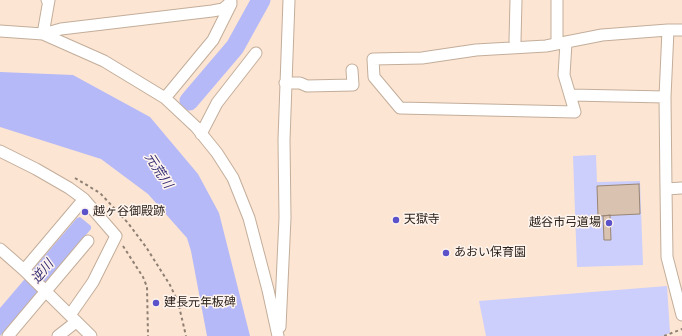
<!DOCTYPE html>
<meta charset="utf-8">
<style>
body{margin:0}
canvas{display:block;background:#fce5d2}
</style>
<canvas width="682" height="336"></canvas>
<script>
const ctx = document.querySelector('canvas').getContext('2d');
ctx.lineJoin = 'round';
function paint(path, color) {
  ctx.fillStyle = color;
  ctx.fill(path, 'evenodd');
}
function poly(rows) {
  const path = new Path2D();
  for (const r of rows) {
    path.moveTo(r[0], r[1]);
    for (let i = 2; i < r.length; i += 2) path.lineTo(r[i], r[i + 1]);
  }
  return path;
}
function trace(path, color, width, dash) {
  ctx.strokeStyle = color;
  ctx.lineWidth = width;
  ctx.lineCap = dash ? 'butt' : 'round';
  ctx.setLineDash(dash || []);
  ctx.stroke(path);
}
function drawText(font, color, halo, rows, align = 'center') {
  ctx.font = font + ' Signika,"Noto Sans JP",sans-serif';
  ctx.lineWidth = 3;
  ctx.setLineDash([]);
  ctx.textBaseline = 'middle';
  ctx.strokeStyle = halo;
  ctx.fillStyle = color;
  for (const [text, x, y, turn = 0] of rows) {
    ctx.save();
    ctx.translate(x, y);
    ctx.rotate((+turn || 0) * Math.PI / 180);
    ctx.textAlign = isNaN(turn) ? turn : align;
    if (halo) ctx.strokeText(text, 0, 0);
    ctx.fillText(text, 0, 0);
    ctx.restore();
  }
}
paint(poly([
 [596,155,597,182,640,181,643,265,577,267,573,156],
 [667,286,670,333,662,336,486,336,479,301]
]), '#cccffc');
paint(poly([
 [0,72,73,75,150,117,198,174,219,213,250,336,207,336,191,251,187,238,148,194,101,159,0,127],
 [80,217,91,226,91,229,0,336,0,308,77,218]
]), '#b5b9f8');
trace(poly([
 [189,101,235,47,261,0]
]), '#b5b9f8', 19);
const building = poly([
 [639,184,640,214,598,216,597,186,639,184],
 [610,215,611,240,604,240,603,216,610,215]
]);
paint(building, '#d9c3b0');
trace(building, '#998573', 1);
const minor = poly([
 [557,0,557,39],
 [0,31,43,34,104,61,165,98,196,127,217,153,233,178,249,218,268,290,278,336],
 [43,34,61,29,212,11,223,9,231,2],
 [43,34,49,0,47,0],
 [515,41,516,0],
 [566,43,564,75,575,112,400,108,374,77,373,59,422,58,476,50,546,46,602,35,668,30],
 [285,83,300,83,307,86,353,85,352,70],
 [571,95,665,97],
 [165,98,213,40,231,4],
 [201,134,217,103,256,53],
 [0,151,36,169,69,188,84,199,116,236,93,282,70,315],
 [682,188,666,189,667,257,682,315],
 [666,189,665,97,668,30,682,30],
 [0,249,24,270,91,336],
 [24,270,84,199],
 [280,327,285,218,284,140,289,0],
 [8,336,88,241],
 [58,336,76,322]
]);
trace(minor, '#c3ae9b', 13);
trace(poly([
 [75,178,100,193,128,223,146,247,170,285,178,302,186,336],
 [123,246,143,277,147,287,148,336],
 [664,336,682,329]
]), '#8f8073', 2, [3, 3]);
trace(minor, '#fff', 11);
for (const [x, y, r, color] of [
 [85,212,4,"#5b52ca"],
 [396,220,4,"#5b52ca"],
 [609,223,4,"#5b52ca"],
 [446,253,4,"#5b52ca"],
 [156,303,4,"#5b52ca"]
]) {
  const dot = new Path2D();
  dot.arc(x, y, r, 0, 2 * Math.PI);
  ctx.fillStyle = color;
  ctx.fill(dot);
  trace(dot, '#fff5ee', 1.5);
}
drawText('12px', '#2b221b', '#fff5ee', [
 ["越ヶ谷御殿跡",93,212],
 ["天獄寺",404,220],
 ["越谷市弓道場",601,223,"right"],
 ["あおい保育園",454,253],
 ["建長元年板碑",164,303]
], 'left');
drawText('italic 13px', '#312b73', '#fff5ee', [
 ["元荒川",158,171,57],
 ["逆川",43,272,-50]
]);
</script>
